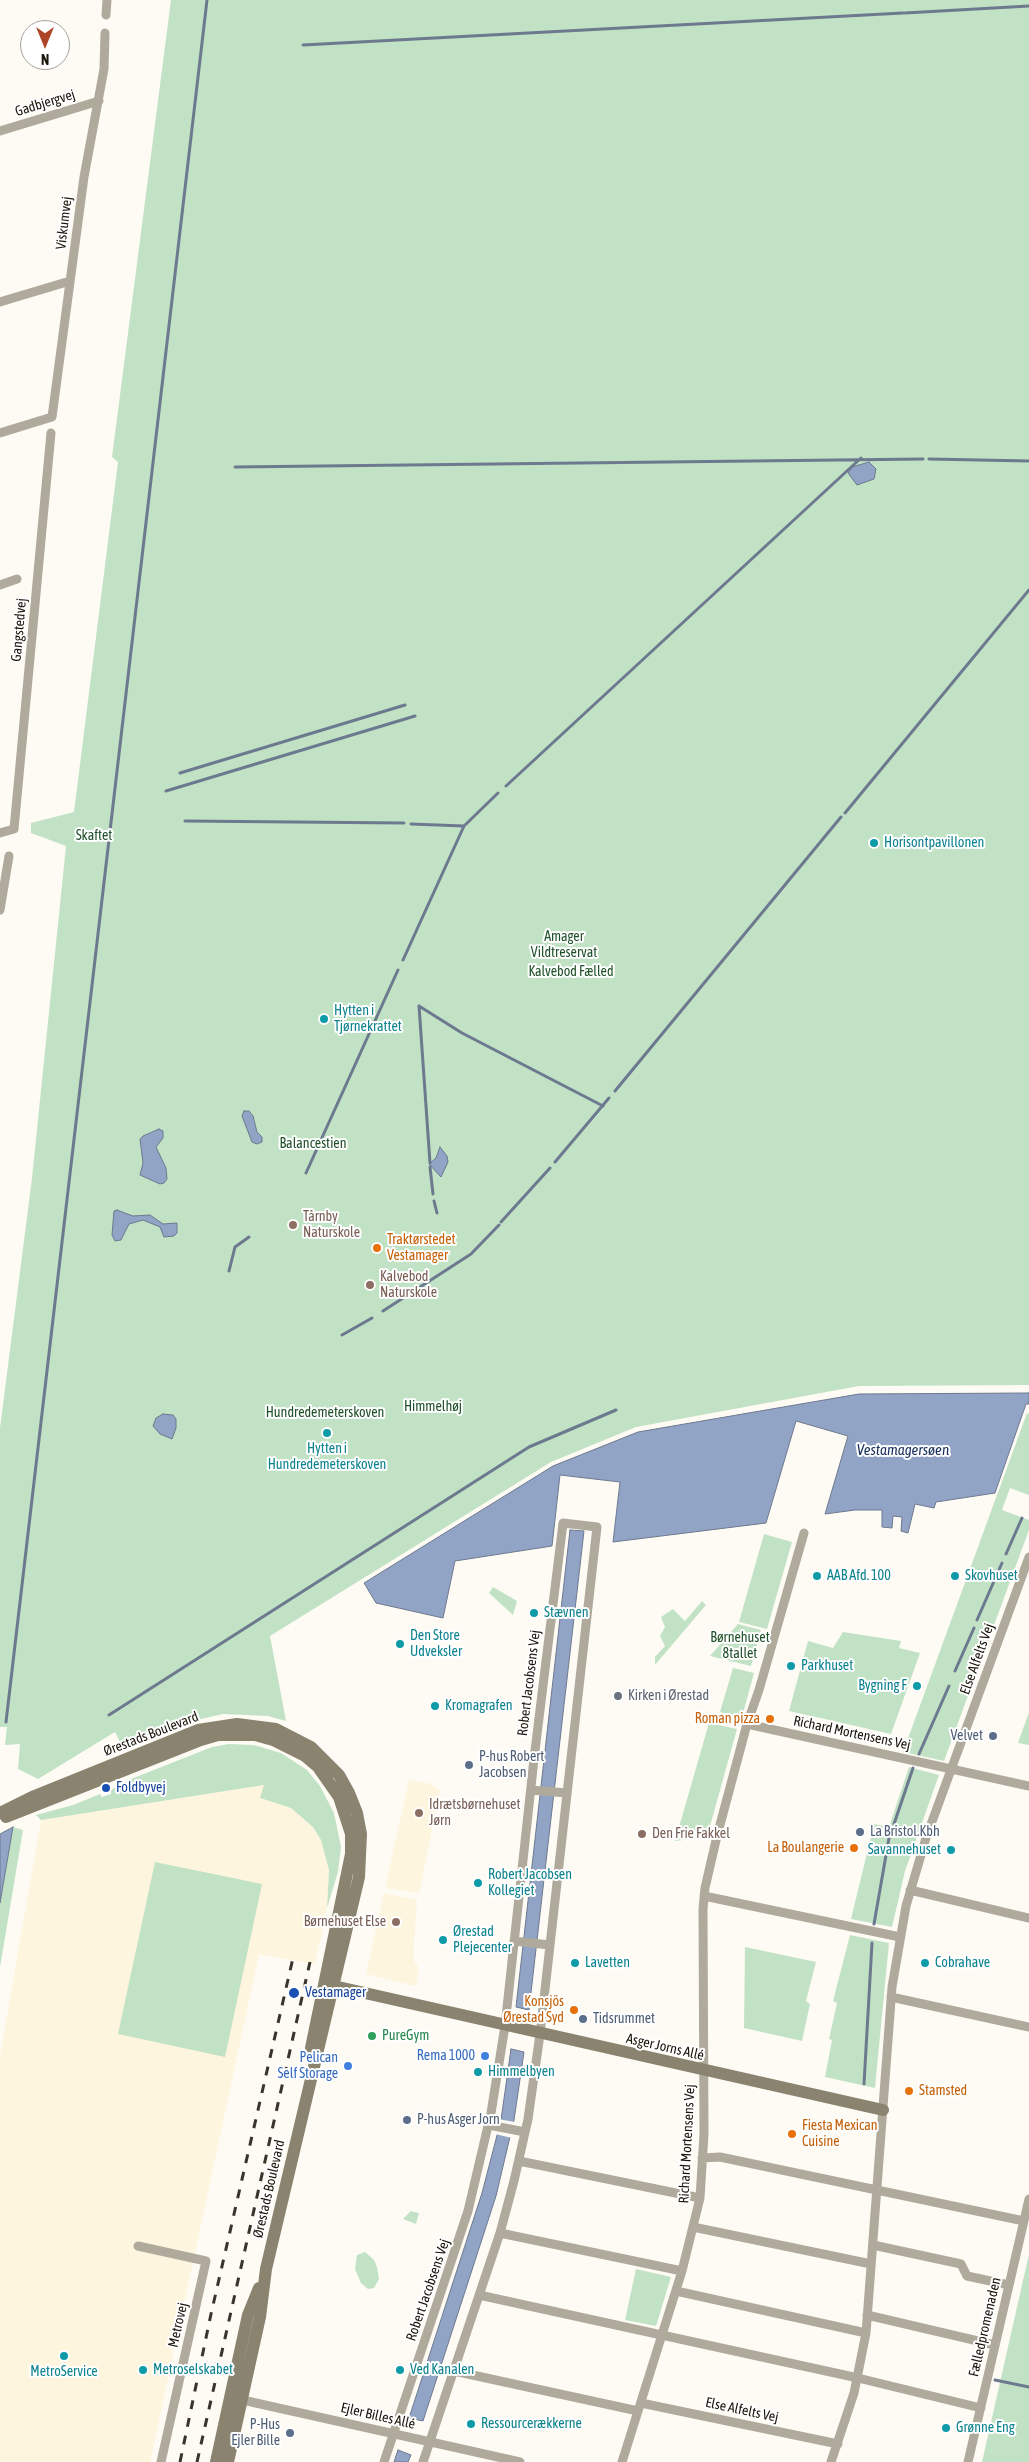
<!DOCTYPE html>
<meta charset="utf-8">
<style>
body{margin:0}
#map{position:relative;width:1029px;height:2462px;overflow:hidden;background:#fefbf5;font-family:"Asap Condensed",sans-serif}
canvas{display:block}
.north{position:absolute;left:20px;top:20px;width:50px;height:50px;box-sizing:border-box;background:#fff;border:1px solid #a3a29d;border-radius:50%;rotate:180deg;font-size:14px;font-weight:700;line-height:20px;text-align:center;color:#1a160b}
.north::after{content:'';display:block;margin:auto;width:18px;height:22px;background:#ad4426;clip-path:polygon(50% 0,100% 100%,50% 72%,0 100%)}
</style>
<div id="map">
<canvas width="1029" height="2462"></canvas>
<div class="north">N</div>
</div>
<script>
const ctx = document.querySelector('canvas').getContext('2d');
ctx.lineJoin = 'round';
function paint(path, color) {
  ctx.fillStyle = color;
  ctx.fill(path, 'evenodd');
}
function poly(rows) {
  const path = new Path2D();
  for (const r of rows) {
    path.moveTo(r[0], r[1]);
    for (let i = 2; i < r.length; i += 2) path.lineTo(r[i], r[i + 1]);
  }
  return path;
}
function trace(path, color, width, dash) {
  ctx.strokeStyle = color;
  ctx.lineWidth = width;
  ctx.lineCap = dash ? 'butt' : 'round';
  ctx.setLineDash(dash || []);
  ctx.stroke(path);
}
function drawText(font, color, halo, rows, align = 'center') {
  ctx.font = font + ' "Asap Condensed",sans-serif';
  ctx.lineWidth = 4;
  ctx.setLineDash([]);
  ctx.textBaseline = 'middle';
  ctx.strokeStyle = halo;
  ctx.fillStyle = color;
  for (const [text, x, y, turn = 0] of rows) {
    ctx.save();
    ctx.translate(x, y);
    ctx.rotate((+turn || 0) * Math.PI / 180);
    ctx.textAlign = isNaN(turn) ? turn : align;
    if (halo) ctx.strokeText(text, 0, 0);
    ctx.fillText(text, 0, 0);
    ctx.restore();
  }
}
paint(poly([
 [409,1780,431,1784,440,1790,419,1893,385,1888],
 [265,1785,260,1798,291,1808,313,1827,321,1840,329,1870,327,1908,315,1964,259,1954,150,2462,0,2462,0,2056,41,1820],
 [384,1893,417,1900,414,1945,414,1961,419,1969,416,1986,366,1974]
]), '#fdf5dd');
paint(poly([
 [171,0,1029,0,1029,1385,859,1386,636,1427,551,1462,270,1636,286,1721,268,1716,223,1714,201,1719,124,1750,115,1732,38,1779,18,1769,20,1744,5,1745,7,1727,0,1727,0,1428,32,1178,66,846,31,833,31,823,74,812,118,462,112,457],
 [1027,1413,1029,1414,1029,1495,1010,1488,1002,1510,1029,1520,1029,1530,944,1761,903,1752],
 [764,1534,792,1542,767,1629,739,1622],
 [493,1587,517,1601,513,1615,489,1593],
 [702,1601,706,1605,655,1665,655,1657,665,1646,660,1636,665,1627,661,1617,673,1609,685,1621],
 [738,1624,761,1630,751,1666,710,1656],
 [843,1632,901,1641,899,1648,920,1653,891,1734,789,1711,808,1641,833,1648],
 [733,1668,754,1673,742,1717,720,1712],
 [1029,1712,1029,1745,1018,1743],
 [709,1723,737,1729,707,1837,675,1841],
 [229,1744,254,1745,281,1753,307,1770,320,1786,334,1813,341,1847,338,1872,327,1908,329,1870,321,1840,313,1827,291,1808,260,1798,264,1785,41,1820,36,1815,73,1805,100,1794,102,1797,111,1794,111,1790,131,1779,212,1747],
 [909,1767,939,1775,905,1871,892,1927,851,1919,874,1824,889,1827],
 [13,1827,23,1830,0,1967,0,1903],
 [155,1862,262,1884,225,2057,118,2034],
 [850,1935,889,1943,875,2088,825,2077,832,2040,829,2039,837,2003,833,2001],
 [745,1947,816,1962,806,2001,810,2004,802,2041,744,2028],
 [411,2211,419,2213,416,2224,403,2219],
 [365,2252,374,2260,377,2267,379,2279,374,2288,368,2289,361,2283,355,2269,357,2255],
 [1029,2254,1029,2462,982,2462],
 [636,2269,671,2277,656,2326,625,2320]
]), '#c2e2c5');
const water = poly([
 [869,462,876,469,874,479,857,485,848,473,852,467,869,462],
 [244,1111,249,1111,253,1116,257,1132,262,1137,262,1142,257,1144,252,1142,242,1116,244,1111],
 [159,1129,163,1131,163,1138,156,1147,166,1168,167,1179,164,1183,160,1184,140,1175,143,1163,140,1139,143,1136,159,1129],
 [440,1147,447,1156,448,1162,441,1177,429,1164,436,1158,440,1147],
 [117,1210,133,1216,150,1215,163,1224,177,1223,177,1233,174,1236,164,1237,160,1227,143,1220,129,1224,121,1240,115,1241,112,1235,114,1211,117,1210],
 [1029,1393,1029,1404,1026,1404,995,1493,936,1502,934,1508,915,1504,908,1533,901,1531,902,1517,893,1516,892,1528,882,1527,882,1510,855,1510,825,1514,848,1436,796,1421,766,1523,613,1542,620,1482,560,1475,552,1546,455,1561,443,1618,376,1603,364,1583,553,1466,638,1432,859,1394,1029,1393],
 [163,1414,173,1415,176,1419,176,1428,172,1439,160,1434,153,1426,156,1418,163,1414],
 [570,1530,584,1531,529,2010,516,2007,570,1530],
 [13,1827,0,1903,0,1834,13,1827],
 [511,2049,524,2052,514,2120,496,2196,423,2421,409,2418,482,2193,501,2120,511,2049],
 [398,2450,411,2455,408,2462,394,2462,398,2450]
]);
paint(water, '#91a4c6');
trace(water, '#6d798e', 1);
paint(poly([
 [498,2119,515,2122,512,2138,495,2134]
]), '#fefbf5');
trace(poly([
 [905,13,1029,6],
 [303,45,903,13],
 [929,459,1029,461],
 [235,467,923,459],
 [180,773,405,705],
 [506,786,861,458],
 [166,791,415,716],
 [845,813,1029,590],
 [185,821,404,823],
 [411,824,464,826],
 [403,960,464,826,498,793],
 [419,1006,462,1033,603,1106],
 [419,1006,430,1163],
 [615,1091,841,817],
 [555,1162,609,1098],
 [430,1167,433,1194],
 [306,1173,398,970],
 [434,1201,437,1213],
 [501,1222,550,1168],
 [229,1271,235,1247,249,1237],
 [383,1311,471,1254,499,1225],
 [342,1335,372,1318],
 [1006,1554,1022,1518],
 [977,1620,1002,1563],
 [955,1671,974,1628],
 [109,1715,529,1447,616,1410],
 [6,1722,207,0],
 [919,1754,949,1686],
 [894,1824,913,1768],
 [874,1924,889,1838],
 [864,2084,872,1943],
 [995,2380,1029,2387]
]), '#6d798e', 3);
trace(poly([
 [106,15,107,0],
 [0,131,99,101],
 [0,302,70,281],
 [0,433,52,417,84,177,104,69,105,33],
 [0,585,17,579],
 [0,833,14,829,51,433],
 [0,910,9,856],
 [747,1724,1029,1786],
 [531,1790,567,1793],
 [910,1890,1029,1918],
 [704,1896,900,1937],
 [514,1941,550,1945],
 [891,1997,1029,2027],
 [489,2125,525,2132],
 [702,2158,720,2157,1024,2221],
 [519,2161,700,2198],
 [693,2227,871,2264],
 [500,2233,682,2271],
 [873,2245,961,2264,967,2276,1009,2285],
 [138,2246,206,2261,161,2462],
 [676,2291,866,2333],
 [479,2295,858,2378,981,2408],
 [867,2315,995,2345],
 [454,2371,638,2411],
 [238,2399,520,2462],
 [641,2403,838,2444],
 [384,2462,468,2211,491,2113,505,2026,534,1759,563,1523,597,1527,540,2034,528,2119,514,2181,500,2233,423,2462],
 [622,2462,682,2271,700,2198,704,2134,703,1909,705,1888,717,1836,747,1724,759,1690,804,1533],
 [831,2462,854,2393,866,2333,892,1987,906,1906,926,1838,1029,1557],
 [968,2462,1029,2199]
]), '#afaa9c', 9);
trace(poly([
 [0,1813,32,1797,198,1730,237,1724,276,1729,311,1747,339,1775,349,1793,357,1813,361,1834,359,1877,266,2269,260,2317,228,2462],
 [6,1817,201,1740,218,1735,255,1735,273,1740,305,1756,318,1767,339,1797,351,1834,351,1854,311,2048],
 [325,1984,883,2110],
 [216,2462,248,2315,259,2288]
]), '#8a836f', 12);
trace(poly([
 [180,2462,211,2314,293,1958],
 [197,2462,310,1962]
]), '#39352b', 3, [9, 9]);
for (const [x, y, r, color] of [
 [874,843,5,"#0f9aa8"],
 [324,1019,5,"#0f9aa8"],
 [293,1225,5,"#8d6e63"],
 [377,1248,5,"#e8710a"],
 [370,1285,5,"#8d6e63"],
 [327,1433,5,"#0f9aa8"],
 [817,1576,5,"#0f9aa8"],
 [955,1576,5,"#0f9aa8"],
 [534,1613,5,"#0f9aa8"],
 [400,1644,5,"#0f9aa8"],
 [791,1666,5,"#0f9aa8"],
 [917,1686,5,"#0f9aa8"],
 [618,1696,5,"#6b7280"],
 [435,1706,5,"#0f9aa8"],
 [770,1719,5,"#e8710a"],
 [993,1736,5,"#5c6f8a"],
 [469,1765,5,"#5c6f8a"],
 [106,1788,5,"#1a4fb4"],
 [419,1813,5,"#8d6e63"],
 [860,1832,5,"#5c6f8a"],
 [642,1834,5,"#8d6e63"],
 [854,1848,5,"#e8710a"],
 [951,1850,5,"#0f9aa8"],
 [478,1883,5,"#0f9aa8"],
 [396,1922,5,"#8d6e63"],
 [443,1940,5,"#0f9aa8"],
 [575,1963,5,"#0f9aa8"],
 [925,1963,5,"#0f9aa8"],
 [294,1993,6,"#1a4fb4"],
 [574,2010,5,"#e8710a"],
 [583,2019,5,"#5c6f8a"],
 [372,2036,5,"#2e9e5b"],
 [485,2056,5,"#3f7fe0"],
 [348,2066,5,"#3f7fe0"],
 [478,2072,5,"#0f9aa8"],
 [909,2091,5,"#e8710a"],
 [407,2120,5,"#5c6f8a"],
 [792,2134,5,"#e8710a"],
 [64,2356,5,"#0f9aa8"],
 [143,2370,5,"#0f9aa8"],
 [400,2370,5,"#0f9aa8"],
 [471,2424,5,"#0f9aa8"],
 [946,2428,5,"#0f9aa8"],
 [290,2433,5,"#5c6f8a"]
]) {
  const dot = new Path2D();
  dot.arc(x, y, r, 0, 2 * Math.PI);
  ctx.fillStyle = color;
  ctx.fill(dot);
  trace(dot, '#fff', 2);
}
drawText('14px', '#1a160b', '#fff', [
 ["Gadbjergvej",45,103,-17],
 ["Viskumvej",64,223,-83],
 ["Gangstedvej",19,630,-85],
 ["Else Alfelts Vej",977,1659,-70],
 ["Robert Jacobsens Vej",529,1683,-83],
 ["Richard Mortensens Vej",852,1733,12],
 ["Ørestads Boulevard",151,1734,-21],
 ["Asger Jorns Allé",665,2047,13],
 ["Richard Mortensens Vej",687,2144,-87],
 ["Ørestads Boulevard",269,2189,-77],
 ["Robert Jacobsens Vej",428,2290,-71],
 ["Metrovej",178,2325,-77],
 ["Fælledpromenaden",985,2327,-77],
 ["Else Alfelts Vej",742,2410,12],
 ["Ejler Billes Allé",378,2416,13]
]);
drawText('14px', '#21512a', '#fff', [
 ["Skaftet",94,836],
 ["Amager",564,937],
 ["Vildtreservat",564,953],
 ["Kalvebod Fælled",571,972],
 ["Balancestien",313,1144],
 ["Himmelhøj",433,1407],
 ["Hundredemeterskoven",325,1413],
 ["Børnehuset",740,1638],
 ["8tallet",740,1654]
]);
drawText('14px', '#0d838f', '#fff', [
 ["Horisontpavillonen",884,843],
 ["Hytten i",334,1011],
 ["Tjørnekrattet",334,1027],
 ["Hytten i",327,1449,"center"],
 ["Hundredemeterskoven",327,1465,"center"],
 ["AAB Afd. 100",827,1576],
 ["Skovhuset",965,1576],
 ["Stævnen",544,1613],
 ["Den Store",410,1636],
 ["Udveksler",410,1652],
 ["Parkhuset",801,1666],
 ["Bygning F",907,1686,"right"],
 ["Kromagrafen",445,1706],
 ["Savannehuset",941,1850,"right"],
 ["Robert Jacobsen",488,1875],
 ["Kollegiet",488,1891],
 ["Ørestad",453,1932],
 ["Plejecenter",453,1948],
 ["Lavetten",585,1963],
 ["Cobrahave",935,1963],
 ["Himmelbyen",488,2072],
 ["Metroselskabet",153,2370],
 ["Ved Kanalen",410,2370],
 ["MetroService",64,2372,"center"],
 ["Ressourcerækkerne",481,2424],
 ["Grønne Eng",956,2428]
], 'left');
drawText('14px', '#785e54', '#fff', [
 ["Tårnby",303,1217],
 ["Naturskole",303,1233],
 ["Kalvebod",380,1277],
 ["Naturskole",380,1293],
 ["Idrætsbørnehuset",429,1805],
 ["Jørn",429,1821],
 ["Den Frie Fakkel",652,1834],
 ["Børnehuset Else",386,1922,"right"]
], 'left');
drawText('14px', '#c56008', '#fff', [
 ["Traktørstedet",387,1240],
 ["Vestamager",387,1256],
 ["Roman pizza",760,1719,"right"],
 ["La Boulangerie",844,1848,"right"],
 ["Konsjös",564,2002,"right"],
 ["Ørestad Syd",564,2018,"right"],
 ["Stamsted",919,2091],
 ["Fiesta Mexican",802,2126],
 ["Cuisine",802,2142]
], 'left');
drawText('14px', '#5b616d', '#fff', [
 ["Kirken i Ørestad",628,1696]
], 'left');
drawText('14px', '#4e5e75', '#fff', [
 ["Velvet",983,1736,"right"],
 ["P-hus Robert",479,1757],
 ["Jacobsen",479,1773],
 ["La Bristol.Kbh",870,1832],
 ["Tidsrummet",593,2019],
 ["P-hus Asger Jorn",417,2120],
 ["P-Hus",280,2425,"right"],
 ["Ejler Bille",280,2441,"right"]
], 'left');
drawText('14px', '#164399', '#fff', [
 ["Foldbyvej",116,1788],
 ["Vestamager",305,1993]
], 'left');
drawText('14px', '#27864d', '#fff', [
 ["PureGym",382,2036]
], 'left');
drawText('14px', '#366cbe', '#fff', [
 ["Rema 1000",475,2056],
 ["Pelican",338,2058],
 ["Self Storage",338,2074]
], 'right');
drawText('italic 15px', '#172f5b', '#fff', [
 ["Vestamagersøen",903,1450]
]);
</script>
